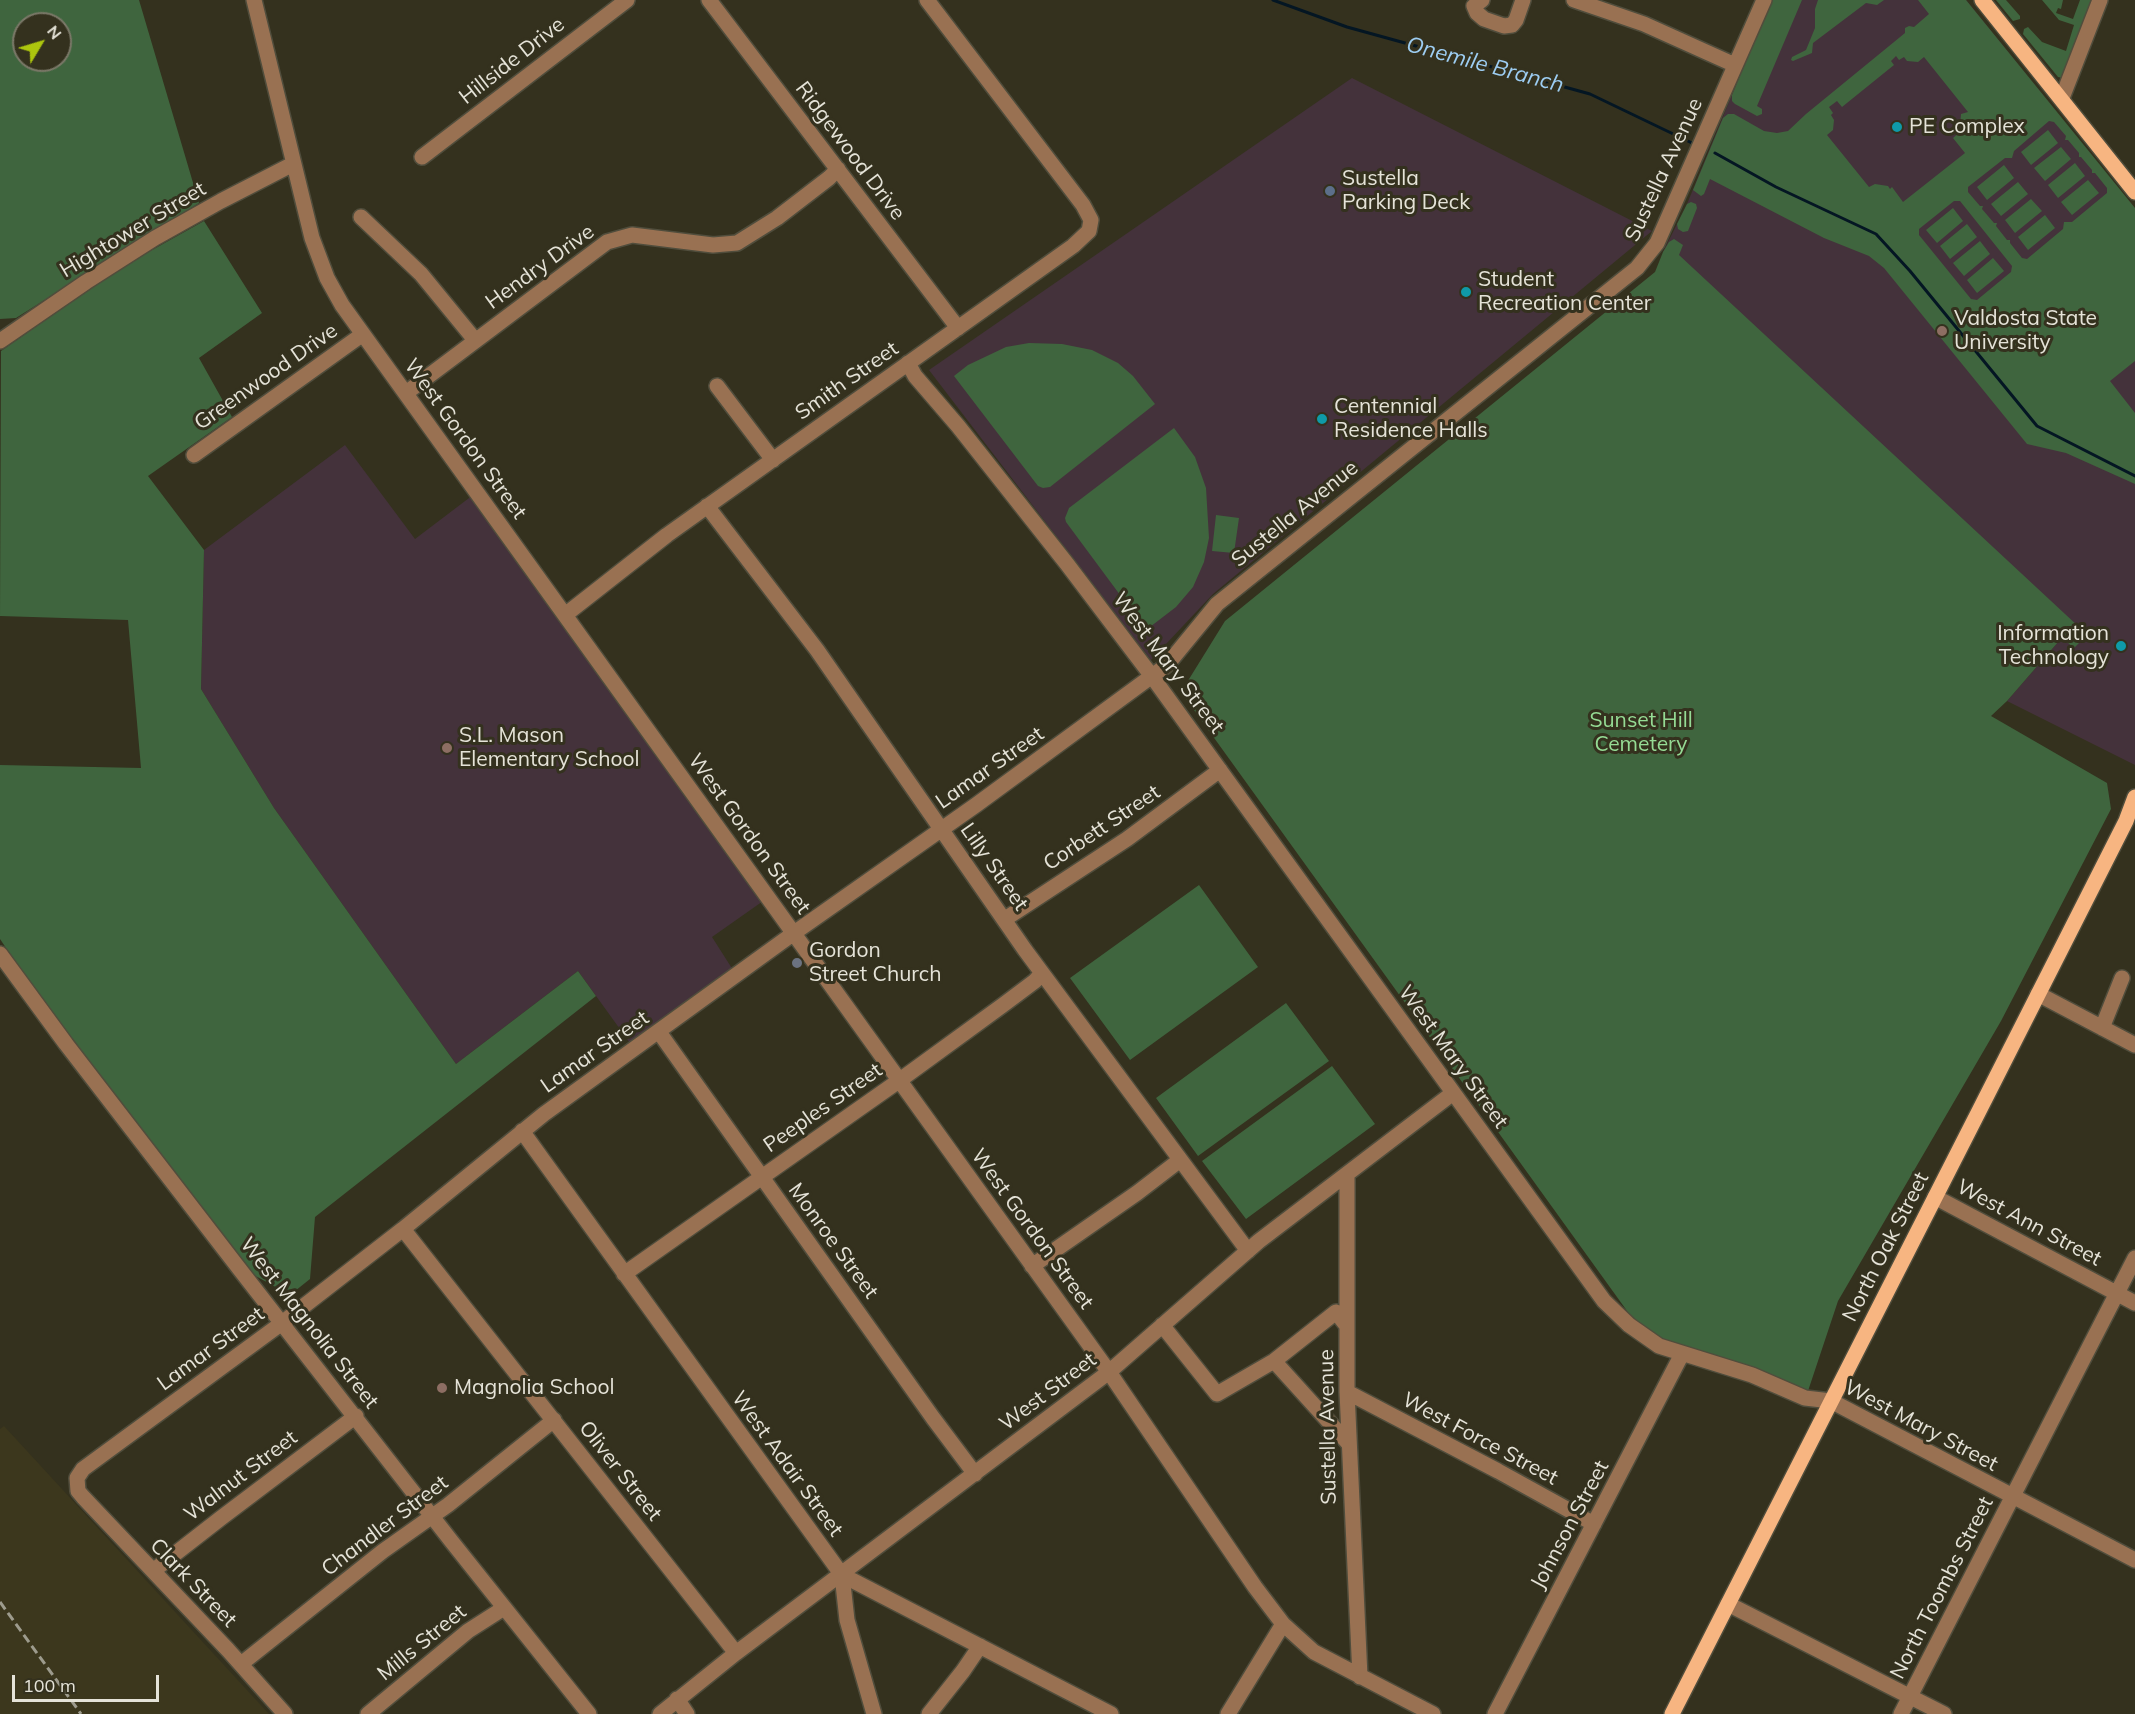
<!DOCTYPE html>
<style>
body{margin:0}
#map{position:relative;width:2135px;height:1714px;overflow:hidden;background:#34311e;font-family:Mulish,sans-serif}
canvas{display:block}
.north{position:absolute;left:12px;top:12px;width:60px;height:60px;box-sizing:border-box;background:#34311e;border:2px solid #7b7868;border-radius:50%;rotate:52deg;font-size:16px;font-weight:700;line-height:24px;text-align:center;color:#e5e3d8}
.north::after{content:'';display:block;margin:auto;width:21px;height:27px;background:#adc60e;clip-path:polygon(50% 0,100% 100%,50% 72%,0 100%)}
.scale{position:absolute;left:12px;top:1675px;width:147px;height:27px;box-sizing:border-box;border:3px solid #e5e3d8;border-top:0;padding-left:8px;font-size:18px;line-height:21px;white-space:nowrap;color:#e5e3d8;-webkit-text-stroke:4px #34311e;paint-order:stroke}
</style>
<div id="map">
<canvas width="2135" height="1714"></canvas>
<div class="north">N</div>
<div class="scale">100 m</div>
</div>
<script>
const ctx = document.querySelector('canvas').getContext('2d');
ctx.lineJoin = 'round';
function paint(path, color) {
  ctx.fillStyle = color;
  ctx.fill(path, 'evenodd');
}
function poly(rows) {
  const path = new Path2D();
  for (const r of rows) {
    path.moveTo(r[0], r[1]);
    for (let i = 2; i < r.length; i += 2) path.lineTo(r[i], r[i + 1]);
  }
  return path;
}
function trace(path, color, width, dash) {
  ctx.strokeStyle = color;
  ctx.lineWidth = width;
  ctx.lineCap = dash ? 'butt' : 'round';
  ctx.setLineDash(dash || []);
  ctx.stroke(path);
}
function drawText(font, color, halo, rows, align = 'center') {
  ctx.font = font + ' Mulish,sans-serif';
  ctx.lineWidth = 6;
  ctx.setLineDash([]);
  ctx.textBaseline = 'middle';
  ctx.strokeStyle = halo;
  ctx.fillStyle = color;
  for (const [text, x, y, turn = 0] of rows) {
    ctx.save();
    ctx.translate(x, y);
    ctx.rotate((+turn || 0) * Math.PI / 180);
    ctx.textAlign = isNaN(turn) ? turn : align;
    if (halo) ctx.strokeText(text, 0, 0);
    ctx.fillText(text, 0, 0);
    ctx.restore();
  }
}
paint(poly([
 [4,1426,269,1714,0,1714,0,1429]
]), '#3c371d');
paint(poly([
 [1771,0,1966,0,2135,209,2135,765,2007,701,2059,641,1663,252,1687,204],
 [1352,78,1652,231,1213,594,1151,660,929,370],
 [345,445,415,539,473,495,766,899,712,937,733,970,630,1043,578,971,456,1064,274,808,201,689,204,550]
]), '#44323b');
paint(poly([
 [0,0,139,0,199,203,16,318,0,319],
 [24,24,60,24,60,60,24,60],
 [1771,0,1802,0,1757,106,1762,109,1762,114,1757,116,1735,104,1732,101,1732,95],
 [1818,0,1884,0,1877,5,1866,3,1813,43,1812,53,1793,61,1791,60,1792,57,1806,50,1815,28,1815,9],
 [1918,0,1966,0,2135,208,2135,361,2110,381,2135,413,2135,484,2066,453,2027,444,1884,268,1869,256,1824,238,1710,179,1704,194,1701,196,1693,190,1723,118,1728,114,1734,114,1764,131,1777,133,1788,131,1806,114,1905,33,1905,28,1909,26,1914,27,1929,14],
 [1896,56,1899,60,1904,57,1907,61,1918,62,1924,57,1968,112,1961,114,1960,126,1963,129,1953,138,1965,153,1903,202,1892,187,1890,189,1888,186,1875,184,1869,187,1827,135,1833,130,1834,120,1831,115,1833,113,1829,107,1837,101,1842,107,1894,65,1891,61],
 [2049,121,2054,122,2066,136,2065,140,2068,140,2079,153,2079,157,2081,157,2092,170,2092,173,2095,173,2107,188,2107,193,2072,222,2064,222,2063,229,2027,259,2022,258,2010,243,2010,240,2007,240,1996,226,1997,223,1994,223,1982,209,1983,206,1980,206,1968,192,1968,187,2005,158,2012,158,2014,151],
 [1954,201,1960,201,2012,266,2011,272,1977,300,1971,299,1919,235,1919,229],
 [1996,0,2006,0,2020,16,2020,19,2013,21],
 [2042,0,2063,0,2061,9,2058,8,2056,13,2073,19,2080,0,2095,0,2063,78,2058,77,2023,34,2024,29,2028,27,2042,42,2066,51,2074,25,2059,20],
 [2048,130,2058,143,2031,165,2021,152],
 [2061,147,2071,159,2045,181,2034,168],
 [2075,163,2085,176,2058,198,2048,185],
 [2004,165,2014,178,1987,200,1977,187],
 [2088,180,2099,193,2072,215,2061,202],
 [2018,182,2028,194,2001,216,1991,204],
 [2031,199,2042,211,2015,233,2005,220],
 [1691,202,1696,204,1697,208,1688,231,1683,232,1678,229,1677,224,1687,204],
 [1953,208,1963,221,1937,243,1926,230],
 [2045,215,2055,228,2028,250,2018,237],
 [204,221,262,313,199,358,232,417,148,476,204,550,201,689,274,808,456,1064,578,971,596,996,315,1217,310,1279,290,1295,252,1274,47,1009,0,939,0,765,141,768,128,620,0,616,1,351,118,269],
 [1967,224,1977,237,1950,259,1940,246],
 [1674,239,1683,245,1679,255,2079,627,2080,635,2079,643,2074,648,2067,642,2059,641,2007,701,1991,716,2107,783,2111,809,2001,1021,1838,1301,1807,1394,1660,1341,1635,1322,1181,692,1225,621,1655,272,1663,252,1669,242],
 [1980,241,1990,254,1964,276,1953,263],
 [1993,258,2004,271,1977,293,1967,280],
 [1029,343,1062,344,1092,350,1118,363,1133,376,1155,404,1050,487,1043,488,1038,486,954,376,968,365,1006,347],
 [1174,428,1195,457,1206,488,1209,538,1204,562,1193,587,1176,607,1146,630,1066,522,1065,518,1069,508],
 [1216,515,1239,518,1234,553,1212,551],
 [1199,885,1258,967,1130,1060,1070,978],
 [1286,1003,1329,1061,1198,1156,1156,1098],
 [1332,1066,1375,1124,1246,1219,1202,1161]
]), '#3f653e');
trace(poly([
 [1273,0,1347,27,1590,94,1692,143],
 [1715,153,1776,187,1876,234,1910,271,2037,426,2135,476]
]), '#041623', 3);
const minor = poly([
 [254,0,312,238,327,278,342,305,1109,1372,1255,1587,1283,1624,1314,1652,1433,1714],
 [709,0,958,328],
 [1482,0,1474,6,1477,13,1484,19,1504,26,1512,25,1516,20,1523,0],
 [1574,0,1644,24,1735,65],
 [2062,98,2100,0],
 [422,157,627,0],
 [361,217,421,274,475,340],
 [0,341,86,282,155,238,221,201,293,164],
 [908,363,915,376,958,426,1067,564,1151,675,1604,1301,1629,1325,1659,1346,1752,1375,1805,1398,1831,1401,2135,1560],
 [717,386,773,460],
 [406,393,607,242,632,235,713,245,737,243,777,218,829,178,838,169],
 [194,455,363,334],
 [707,506,817,650,1025,950,1248,1251],
 [565,615,667,535,1073,246,1089,231,1091,220,1083,205,927,0],
 [1005,919,1127,839,1220,770],
 [0,954,66,1044,241,1271,452,1542,589,1714],
 [2038,994,2135,1045],
 [2102,1028,2122,978],
 [659,1032,933,1418,975,1474],
 [522,1131,842,1575,1111,1714],
 [1347,1175,1347,1392,1360,1677],
 [1935,1197,2135,1303],
 [403,1229,736,1653],
 [1032,1266,1137,1193,1180,1160],
 [624,1274,900,1080,1003,1005,1035,981,1042,973],
 [1162,1325,1217,1394,1274,1361,1336,1312,1347,1326],
 [1274,1361,1349,1444],
 [1347,1392,1498,1471,1594,1524],
 [153,1571,221,1518,356,1416],
 [842,1575,847,1620,874,1714],
 [1728,1604,1944,1714],
 [241,1664,383,1551,448,1505,554,1420],
 [677,1699,687,1714],
 [285,1714,228,1650,83,1497,78,1491,77,1478,83,1469,282,1323,403,1229,544,1114,794,933,976,805,1167,665,1217,604,1637,268,1657,243,1764,0],
 [368,1714,468,1631,504,1608],
 [660,1714,736,1653,1109,1372,1259,1241,1453,1093],
 [929,1714,963,1671,980,1646],
 [1228,1714,1283,1624],
 [1495,1714,1682,1354],
 [1901,1714,2135,1258]
]);
const major = poly([
 [1982,0,2135,192],
 [1672,1714,1979,1111,2126,821,2135,797]
]);
trace(minor, '#504d3c', 18);
trace(major, '#504d3c', 18);
trace(minor, '#997152', 15);
trace(major, '#f7b581', 15);
trace(poly([
 [0,1602,81,1714]
]), '#9d9b8d', 3, [9, 4.5]);
for (const [x, y, r, color] of [
 [1897,127,6,"#0f9aa8"],
 [1330,191,6,"#5c6f8a"],
 [1466,292,6,"#0f9aa8"],
 [1942,331,6,"#8d6e63"],
 [1322,419,6,"#0f9aa8"],
 [2121,646,6,"#0f9aa8"],
 [447,748,6,"#8d6e63"],
 [797,963,6,"#6b7280"],
 [442,1388,6,"#8d6e63"]
]) {
  const dot = new Path2D();
  dot.arc(x, y, r, 0, 2 * Math.PI);
  ctx.fillStyle = color;
  ctx.fill(dot);
  trace(dot, '#34311e', 2);
}
drawText('21px', '#e5e3d8', '#34311e', [
 ["Hillside Drive",512,61,-38],
 ["Ridgewood Drive",850,151,53],
 ["Sustella Avenue",1664,170,-65],
 ["Hightower Street",133,230,-31],
 ["Hendry Drive",540,267,-36],
 ["Greenwood Drive",266,377,-35],
 ["Smith Street",847,381,-35],
 ["West Gordon Street",465,439,54],
 ["Sustella Avenue",1295,514,-39],
 ["West Mary Street",1168,663,53],
 ["Lamar Street",990,768,-35],
 ["Corbett Street",1102,828,-34],
 ["West Gordon Street",749,834,54],
 ["Lilly Street",994,867,55],
 ["Lamar Street",595,1052,-35],
 ["West Mary Street",1453,1057,54],
 ["Peeples Street",823,1108,-35],
 ["West Ann Street",2029,1223,28],
 ["West Gordon Street",1032,1229,54],
 ["Monroe Street",833,1241,54],
 ["North Oak Street",1886,1247,-63],
 ["West Magnolia Street",309,1323,52],
 ["Lamar Street",211,1349,-36],
 ["West Street",1048,1392,-37],
 ["West Mary Street",1921,1426,28],
 ["Sustella Avenue",1328,1427,-91],
 ["West Force Street",1480,1439,28],
 ["West Adair Street",787,1464,54],
 ["Oliver Street",620,1471,52],
 ["Walnut Street",241,1476,-37],
 ["Johnson Street",1570,1525,-62],
 ["Chandler Street",385,1526,-37],
 ["Clark Street",193,1583,46],
 ["North Toombs Street",1942,1588,-63],
 ["Mills Street",422,1643,-39]
]);
drawText('21px', '#e5e3d8', '#34311e', [
 ["PE Complex",1909,127],
 ["Sustella",1342,179],
 ["Parking Deck",1342,203],
 ["Student",1478,280],
 ["Recreation Center",1478,304],
 ["Valdosta State",1954,319],
 ["University",1954,343],
 ["Centennial",1334,407],
 ["Residence Halls",1334,431],
 ["Information",2109,634,"right"],
 ["Technology",2109,658,"right"],
 ["S.L. Mason",459,736],
 ["Elementary School",459,760],
 ["Gordon",809,951],
 ["Street Church",809,975],
 ["Magnolia School",454,1388]
], 'left');
drawText('21px', '#95db94', '#34311e', [
 ["Sunset Hill",1641,721],
 ["Cemetery",1641,745]
]);
drawText('italic 22px', '#9dcdf2', '#34311e', [
 ["Onemile Branch",1485,65,15]
]);
</script>
